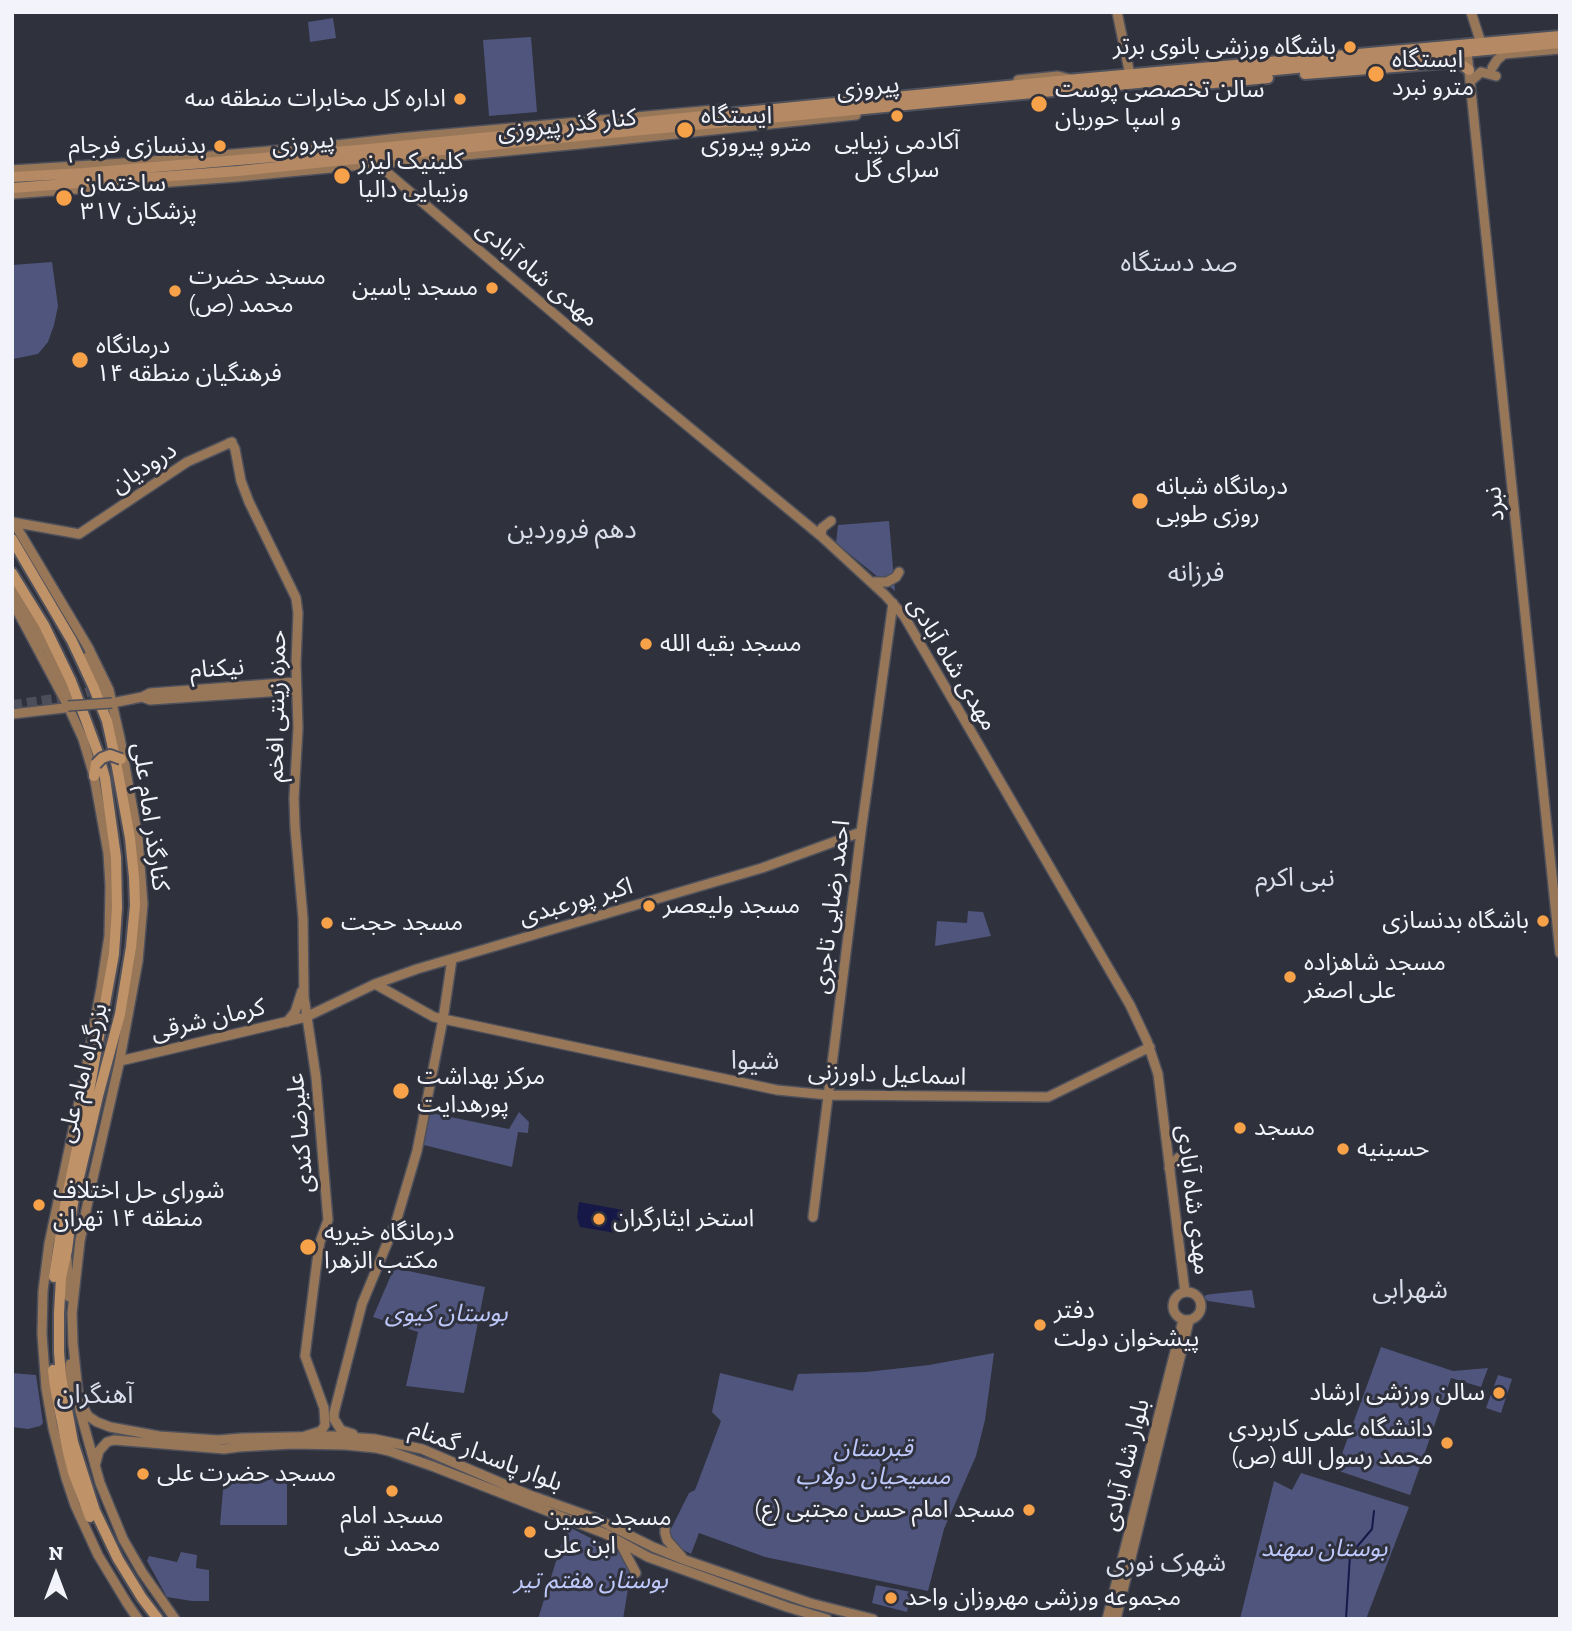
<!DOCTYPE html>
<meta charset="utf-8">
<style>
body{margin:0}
#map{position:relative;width:1572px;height:1631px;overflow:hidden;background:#2f313c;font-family:"Zilla Slab",serif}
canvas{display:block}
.frame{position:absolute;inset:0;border:14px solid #f3f4fb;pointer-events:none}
.north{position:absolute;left:21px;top:1540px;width:70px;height:70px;-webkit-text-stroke:5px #2f313c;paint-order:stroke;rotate:0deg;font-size:19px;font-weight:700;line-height:28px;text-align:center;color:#f3f4fb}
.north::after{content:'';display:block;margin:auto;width:24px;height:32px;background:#f3f4fb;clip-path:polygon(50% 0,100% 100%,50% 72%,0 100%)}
</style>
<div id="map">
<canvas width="1572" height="1631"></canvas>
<div class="frame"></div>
<div class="north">N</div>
</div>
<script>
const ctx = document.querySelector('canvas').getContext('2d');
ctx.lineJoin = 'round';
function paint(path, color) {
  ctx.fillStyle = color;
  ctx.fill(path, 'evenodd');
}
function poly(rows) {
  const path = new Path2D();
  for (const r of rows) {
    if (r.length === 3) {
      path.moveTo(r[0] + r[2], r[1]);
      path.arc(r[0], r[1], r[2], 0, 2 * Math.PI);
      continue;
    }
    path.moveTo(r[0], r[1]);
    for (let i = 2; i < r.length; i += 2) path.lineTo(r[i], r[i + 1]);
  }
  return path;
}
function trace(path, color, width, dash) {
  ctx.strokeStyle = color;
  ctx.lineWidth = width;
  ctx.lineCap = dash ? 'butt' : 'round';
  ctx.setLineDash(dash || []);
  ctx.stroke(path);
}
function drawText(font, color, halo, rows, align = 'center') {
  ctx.font = font + ' "Zilla Slab","Noto Sans Arabic",serif';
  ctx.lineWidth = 6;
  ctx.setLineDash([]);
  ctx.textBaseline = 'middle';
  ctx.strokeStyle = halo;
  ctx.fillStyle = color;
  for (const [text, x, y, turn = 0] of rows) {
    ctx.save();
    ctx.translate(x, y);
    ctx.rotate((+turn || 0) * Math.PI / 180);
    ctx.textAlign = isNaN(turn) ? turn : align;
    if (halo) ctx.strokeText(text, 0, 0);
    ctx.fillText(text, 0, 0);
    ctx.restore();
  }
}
paint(poly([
 [333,18,336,38,310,42,308,22],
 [531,37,537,112,489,116,483,40],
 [52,262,58,306,54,325,48,342,38,354,13,359,12,265],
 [889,521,895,591,836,543,838,525],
 [968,911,983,912,991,936,935,946,937,921,967,923],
 [426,1112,509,1129,519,1112,529,1122,528,1133,518,1132,512,1167,420,1144],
 [394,1268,485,1287,464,1393,406,1386,418,1332,373,1317],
 [1252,1290,1255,1308,1208,1301,1204,1298,1206,1295,1212,1294],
 [1381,1347,1453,1371,1488,1368,1481,1387,1451,1378,1410,1495,1336,1470],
 [994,1353,985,1420,976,1456,944,1529,928,1591,765,1557,699,1533,691,1554,674,1545,669,1533,689,1493,695,1490,721,1421,712,1412,720,1373,793,1391,798,1374,866,1372,929,1365],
 [12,1373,36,1375,43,1423,40,1426,28,1429,12,1427],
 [1498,1375,1512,1379,1501,1413,1486,1408],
 [1301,1473,1409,1507,1366,1619,1240,1619,1274,1481,1292,1490],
 [224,1478,287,1479,287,1525,220,1525],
 [567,1526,624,1555,627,1562,630,1577,623,1619,538,1619],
 [181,1552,197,1555,196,1568,209,1570,209,1601,192,1601,167,1597,147,1561,149,1556,177,1562],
 [876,1585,911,1592,907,1612,872,1603]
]), '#4f557c');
paint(poly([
 [579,1202,623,1210,616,1233,580,1227,577,1217]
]), '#161848');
trace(poly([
 [1346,1619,1350,1555,1372,1529,1374,1511]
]), '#161848', 2);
trace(poly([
 [12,530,91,665],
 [12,705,76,696,94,690,98,684]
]), '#4c4e59', 10, [10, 5]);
const secondary = poly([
 [1117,12,1130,75],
 [1471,12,1481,43],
 [1467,52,1560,953],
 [1492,68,1497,60,1504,54,1560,49],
 [1018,80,1058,76,1070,79],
 [1471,81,1481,72,1496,76],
 [376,163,638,385,821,536,885,595,904,616,1130,1005,1147,1041,1158,1074,1185,1292],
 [12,170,140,162,315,147,326,152,336,145,399,138,725,109],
 [12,194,237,177,580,144,856,115,856,110],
 [229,443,233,445,235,449,241,481,249,502,296,598,298,613,296,664,298,728,294,798,295,827,303,918,304,997,316,1077,328,1220,320,1242,318,1253,305,1356,324,1408,325,1425,321,1431,305,1436],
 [12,522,79,534,187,462,232,442],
 [12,523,16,526,60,600,88,647,109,690,120,738,138,838,143,904,138,961,119,1064,90,1191,80,1241,72,1313,73,1344,80,1411,100,1483,123,1539,142,1572,175,1619],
 [821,536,822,528,831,521],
 [872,582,887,582,896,577,899,572],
 [12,588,49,651,64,685,77,706],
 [12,601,68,706,83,739,94,776,108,853,110,886,109,936,101,988,86,1069,49,1244,43,1291,42,1334,46,1388,53,1428,66,1478,75,1505,98,1555,127,1603,138,1619],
 [87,657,100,686,106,706],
 [142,697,150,700,297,690],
 [112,703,142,697,150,693,296,682],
 [12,714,64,708,68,706],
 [375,984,434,1017,777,1090,828,1095,1048,1097,1150,1047],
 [287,1022,295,1012,302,991],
 [120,1061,306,1017,375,984,417,969,762,868,861,832],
 [1169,1168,1178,1158,1185,1153],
 [813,1217,861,832,893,603],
 [67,1259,69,1297],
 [1187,1306,14],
 [69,1402,70,1364],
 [82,1405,88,1416,97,1422,110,1427,159,1436,218,1440,242,1438,333,1436,375,1439,422,1449,527,1494,597,1519,653,1547,685,1560,810,1603,873,1619],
 [353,1434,341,1430,334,1419,334,1413,362,1304,396,1222,417,1151,443,1019,452,959],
 [95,1466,99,1451,107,1442,114,1440,224,1449,239,1447,292,1444,345,1445,376,1448,389,1451,432,1466,606,1534,648,1557,787,1607,827,1619],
 [665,1525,665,1533,667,1540,682,1557],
 [620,1543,636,1573],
 [1107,1619,1183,1320],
 [1116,1619,1189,1321]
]);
const primary = poly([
 [1305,74,1458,62,1469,70],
 [1159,88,1268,78],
 [12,177,84,173,369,149,1078,79,1560,36],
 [12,188,238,171,579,136,1560,43]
]);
const trunk = poly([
 [12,539,72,641,93,686,107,721,116,762,130,838,134,877,135,905,131,947,120,1014,98,1096,73,1203,67,1250,61,1278,59,1313,59,1352,61,1377,73,1442,95,1511,118,1559,142,1598,158,1619],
 [12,573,44,625,71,681,87,723,98,753,105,778,116,857,117,908,114,954,90,1086,65,1206,54,1277],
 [94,776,96,764],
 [53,1370,55,1387,68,1452,73,1472,90,1517]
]);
trace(secondary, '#4e505b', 12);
trace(primary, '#4e505b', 14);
trace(trunk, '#4e505b', 14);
trace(secondary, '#987759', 9);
trace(primary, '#b48963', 10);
trace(trunk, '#c09268', 10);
const secondaryBridge = poly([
 [68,706,112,703]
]);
const trunkBridge = poly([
 [96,764,102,758,110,755,121,759]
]);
trace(secondaryBridge, '#4e505b', 12, []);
trace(trunkBridge, '#4e505b', 14, []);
trace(secondaryBridge, '#987759', 9);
trace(trunkBridge, '#c09268', 10);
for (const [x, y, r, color] of [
 [1350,47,7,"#f7a149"],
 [1376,74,9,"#f7a149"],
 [460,99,7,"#f7a149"],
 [1039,104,9,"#f7a149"],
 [897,116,7,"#f7a149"],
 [685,130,9,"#f7a149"],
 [220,146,7,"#f7a149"],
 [342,176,9,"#f7a149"],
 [64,198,9,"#f7a149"],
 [492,288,7,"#f7a149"],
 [175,291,7,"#f7a149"],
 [80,360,9,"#f7a149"],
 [1140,501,9,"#f7a149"],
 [646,644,7,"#f7a149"],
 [649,906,7,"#f7a149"],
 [1543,921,7,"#f7a149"],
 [327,923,7,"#f7a149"],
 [1290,977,7,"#f7a149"],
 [401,1091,9,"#f7a149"],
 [1240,1128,7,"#f7a149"],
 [1343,1149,7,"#f7a149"],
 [39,1205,7,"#f7a149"],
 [599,1219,7,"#f7a149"],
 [308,1247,9,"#f7a149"],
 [1040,1325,7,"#f7a149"],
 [1499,1393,7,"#f7a149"],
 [1447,1443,7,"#f7a149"],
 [143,1474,7,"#f7a149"],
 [392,1491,7,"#f7a149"],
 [1029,1510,7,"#f7a149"],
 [530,1532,7,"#f7a149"],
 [891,1598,7,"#f7a149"]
]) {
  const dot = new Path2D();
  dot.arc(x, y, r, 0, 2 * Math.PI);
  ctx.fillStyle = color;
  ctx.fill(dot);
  trace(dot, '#2f313c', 2.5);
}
drawText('24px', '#f3f4fb', '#2f313c', [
 ["باشگاه ورزشی بانوی برتر",1336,47,"right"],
 ["ایستگاه",1392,60],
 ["مترو نبرد",1392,88],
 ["سالن تخصصی پوست",1055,90],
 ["و اسپا حوریان",1055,118],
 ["اداره کل مخابرات منطقه سه",446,99,"right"],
 ["ایستگاه",701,116],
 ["مترو پیروزی",701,144],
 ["آکادمی زیبایی",897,142,"center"],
 ["سرای گل",897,170,"center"],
 ["بدنسازی فرجام",206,146,"right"],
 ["کلینیک لیزر",358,162],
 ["وزیبایی دالیا",358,190],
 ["ساختمان",80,184],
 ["پزشکان ۳۱۷",80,212],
 ["مسجد حضرت",189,277],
 ["محمد (ص)",189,305],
 ["مسجد یاسین",478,288,"right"],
 ["درمانگاه",96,346],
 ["فرهنگیان منطقه ۱۴",96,374],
 ["درمانگاه شبانه",1156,487],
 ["روزی طوبی",1156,515],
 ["مسجد بقیه الله",660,644],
 ["مسجد ولیعصر",663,906],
 ["باشگاه بدنسازی",1529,921,"right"],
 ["مسجد حجت",341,923],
 ["مسجد شاهزاده",1304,963],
 ["علی اصغر",1304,991],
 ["مرکز بهداشت",417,1077],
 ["پورهدایت",417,1105],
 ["مسجد",1254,1128],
 ["حسینیه",1357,1149],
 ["شورای حل اختلاف",53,1191],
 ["منطقه ۱۴ تهران",53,1219],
 ["استخر ایثارگران",613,1219],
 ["درمانگاه خیریه",324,1233],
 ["مکتب الزهرا",324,1261],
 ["دفتر",1054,1311],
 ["پیشخوان دولت",1054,1339],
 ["سالن ورزشی ارشاد",1485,1393,"right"],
 ["دانشگاه علمی کاربردی",1433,1429,"right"],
 ["محمد رسول الله (ص)",1433,1457,"right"],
 ["مسجد حضرت علی",157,1474],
 ["مسجد امام حسن مجتبی (ع)",1015,1510,"right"],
 ["مسجد امام",392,1516,"center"],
 ["محمد تقی",392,1544,"center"],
 ["مسجد حسین",544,1518],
 ["ابن علی",544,1546],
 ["مجموعه ورزشی مهروزان واحد",905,1598]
], 'left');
drawText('24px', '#f3f4fb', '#2f313c', [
 ["پیروزی",868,88,-6],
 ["کنار گذر پیروزی",567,125,-6],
 ["پیروزی",303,143,-6],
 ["مهدی شاه آبادی",537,274,40],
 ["درودیان",144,468,-33],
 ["نبرد",1495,504,-96],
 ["مهدی شاه آبادی",952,664,59],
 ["نیکنام",217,669,-4],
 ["حمزه زینتی افخم",277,706,-89],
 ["کنارگذر امام علی",150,817,82],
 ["اکبر پورعبدی",576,902,-16],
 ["احمد رضایی تاجری",832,907,-83],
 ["کرمان شرقی",208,1020,-13],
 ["بزرگراه امام علی",83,1073,-76],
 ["اسماعیل داورزنی",887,1075,2],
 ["علیرضا کندی",301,1133,-95],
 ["مهدی شاه آبادی",1193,1200,83],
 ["بلوار پاسدار گمنام",486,1456,21],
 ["بلوار شاه آبادی",1126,1465,-76]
]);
drawText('italic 24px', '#bec8fa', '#2f313c', [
 ["بوستان کیوی",446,1314],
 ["قبرستان",873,1449],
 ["مسیحیان دولاب",873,1477],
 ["بوستان سهند",1324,1549],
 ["بوستان هفتم تیر",591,1581]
]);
drawText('26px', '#daddeb', '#2f313c', [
 ["صد دستگاه",1179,264],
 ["دهم فروردین",572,531],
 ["فرزانه",1196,574],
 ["نبی اکرم",1295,879],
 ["شیوا",755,1062],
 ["شهرابی",1410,1291],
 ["آهنگران",95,1396],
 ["شهرک نوری",1166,1564]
]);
</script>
